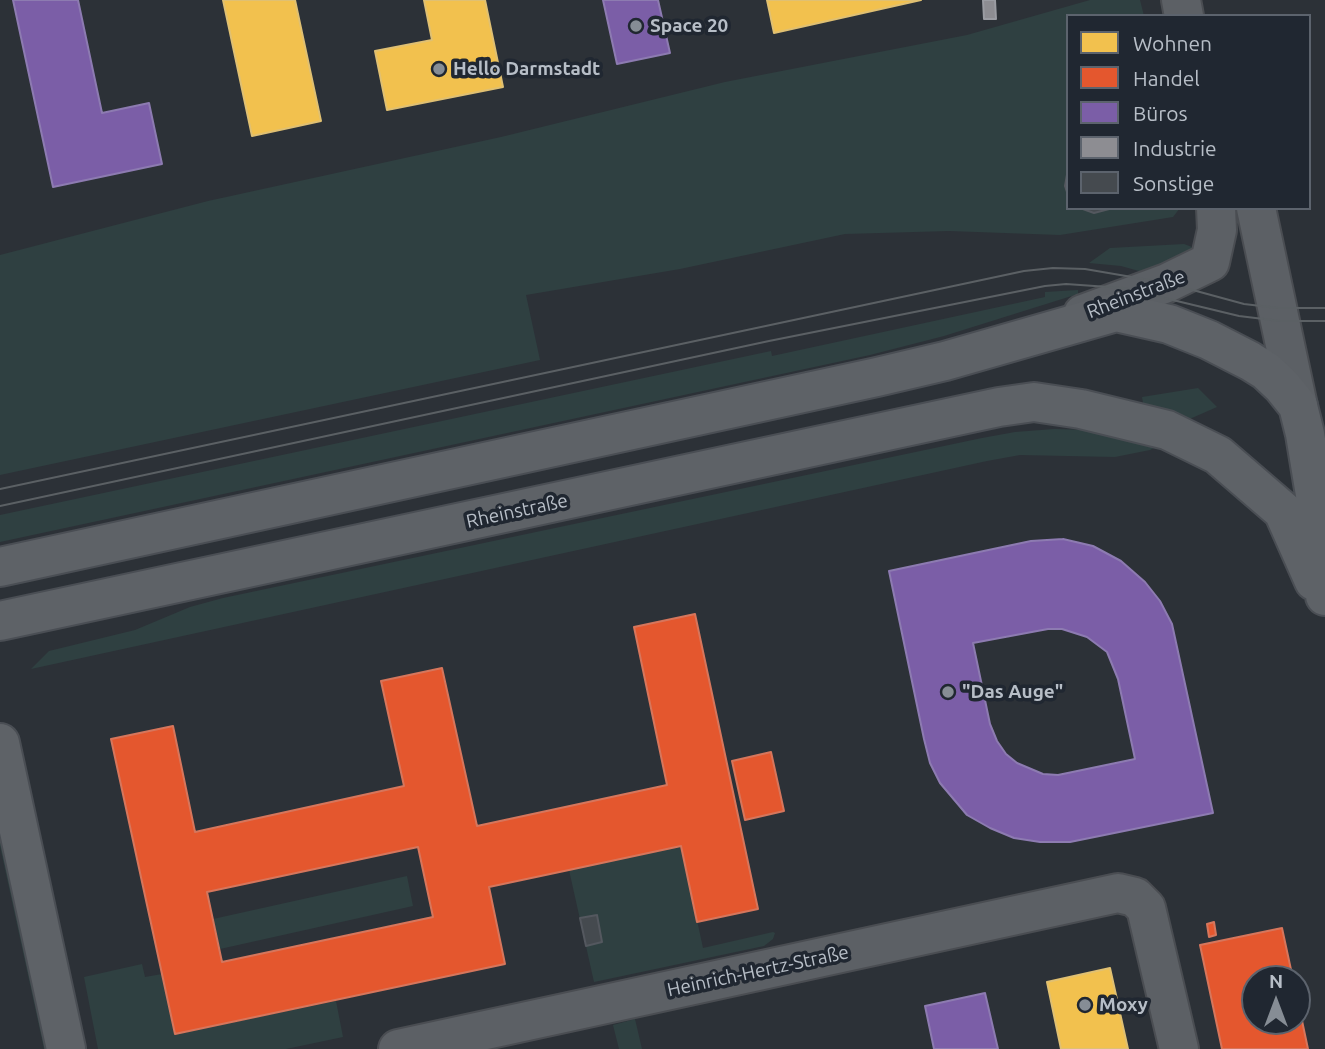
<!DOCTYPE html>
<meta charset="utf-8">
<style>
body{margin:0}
#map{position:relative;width:1325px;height:1049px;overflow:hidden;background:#2c3137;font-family:Ubuntu,sans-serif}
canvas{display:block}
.legend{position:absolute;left:1066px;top:14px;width:245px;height:196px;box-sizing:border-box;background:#202731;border:2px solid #5c636d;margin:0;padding:9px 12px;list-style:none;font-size:21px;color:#b7bec7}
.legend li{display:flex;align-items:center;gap:14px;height:35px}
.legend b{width:35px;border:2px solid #5c636d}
.north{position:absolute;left:1241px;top:965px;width:70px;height:70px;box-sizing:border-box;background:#202731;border:2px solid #5c636d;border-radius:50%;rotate:0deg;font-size:19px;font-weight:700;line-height:28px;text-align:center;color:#b7bec7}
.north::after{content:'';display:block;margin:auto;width:24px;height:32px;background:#868d95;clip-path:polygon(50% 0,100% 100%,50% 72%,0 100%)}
</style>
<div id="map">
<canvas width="1325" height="1049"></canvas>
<ul class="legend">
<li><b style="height:19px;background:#f2c14e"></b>Wohnen</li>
<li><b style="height:19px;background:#e4572e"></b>Handel</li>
<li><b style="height:19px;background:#7b5ea7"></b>Büros</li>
<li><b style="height:19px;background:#8d8d92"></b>Industrie</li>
<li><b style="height:19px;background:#454a4f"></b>Sonstige</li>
</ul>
<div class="north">N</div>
</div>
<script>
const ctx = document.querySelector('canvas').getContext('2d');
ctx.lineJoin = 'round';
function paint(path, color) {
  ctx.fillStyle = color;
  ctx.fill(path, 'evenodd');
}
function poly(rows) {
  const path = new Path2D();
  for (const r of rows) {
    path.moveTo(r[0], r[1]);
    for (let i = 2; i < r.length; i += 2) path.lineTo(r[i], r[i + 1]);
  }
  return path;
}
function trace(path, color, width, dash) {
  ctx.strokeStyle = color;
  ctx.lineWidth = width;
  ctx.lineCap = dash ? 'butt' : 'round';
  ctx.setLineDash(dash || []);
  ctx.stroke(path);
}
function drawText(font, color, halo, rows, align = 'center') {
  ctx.font = font + ' Ubuntu,sans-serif';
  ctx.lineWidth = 7;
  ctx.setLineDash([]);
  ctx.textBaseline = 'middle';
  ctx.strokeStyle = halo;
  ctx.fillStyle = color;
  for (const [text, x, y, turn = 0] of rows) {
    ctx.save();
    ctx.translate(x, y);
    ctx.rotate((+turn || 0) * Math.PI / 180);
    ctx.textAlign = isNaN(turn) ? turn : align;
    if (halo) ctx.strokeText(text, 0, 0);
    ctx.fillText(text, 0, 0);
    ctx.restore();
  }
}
paint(poly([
 [1090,0,1140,0,1144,16,1068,16,1068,208,1180,208,1173,217,1060,235,949,231,845,234,680,269,526,295,540,360,0,475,0,255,208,201,501,137,725,82,967,35],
 [1184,244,1192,247,1184,258,1146,273,1121,266,1089,263,1110,248],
 [1078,290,1078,294,944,336,870,355,0,542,0,515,771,351,772,356,1045,297,1045,292],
 [1198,388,1217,407,1185,421,1144,409,1142,397],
 [1054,429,1092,430,1161,444,1150,450,1115,457,1020,455,987,461,31,669,49,651,135,630,190,607,223,598,982,438,1015,432],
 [0,799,54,1049,44,1049,0,846],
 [681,846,703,948,773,932,775,933,773,939,764,946,594,982,569,870],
 [597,915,602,942,587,946],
 [407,876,413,906,220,949,213,919],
 [142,964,145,977,162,974,175,1034,336,1001,343,1037,286,1049,98,1049,84,977],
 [635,1019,642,1049,619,1049,613,1025]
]), '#2f4041');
const homes = poly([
 [223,0,295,0,321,121,252,136,223,0],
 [424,0,485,0,503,87,387,110,375,51,432,40,424,0],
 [767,0,921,0,774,33,767,0],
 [1110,968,1128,1049,1061,1049,1047,982,1110,968]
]);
paint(homes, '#f2c14e');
trace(homes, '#e0c072', 2);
const shops = poly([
 [695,614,758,909,697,922,681,846,569,870,489,887,505,964,175,1034,111,739,173,726,195,832,404,786,381,681,442,668,477,826,667,785,634,627,695,614],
 [418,847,433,917,222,962,207,892,418,847],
 [771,752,784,811,745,820,732,761,771,752],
 [1214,922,1216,935,1209,937,1207,924,1214,922],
 [1282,928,1293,979,1255,979,1255,1021,1297,1021,1297,997,1308,1049,1222,1049,1200,945,1282,928]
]);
paint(shops, '#e4572e');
trace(shops, '#d6765c', 2);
const offices = poly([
 [13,0,78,0,102,113,149,103,162,164,53,187,13,0],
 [603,0,658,0,670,53,617,64,603,0],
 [1063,539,1093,546,1121,561,1145,582,1160,601,1172,624,1213,813,1070,842,1040,842,1014,838,990,828,967,815,940,783,930,763,924,739,889,571,1031,541,1063,539],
 [1048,629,1062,629,1087,637,1107,652,1118,679,1135,759,1058,775,1043,774,1017,763,1006,754,997,741,990,724,973,643,1048,629],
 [985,993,998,1049,934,1049,925,1006,985,993]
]);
paint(offices, '#7b5ea7');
trace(offices, '#8d7bb1', 2);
const industry = poly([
 [983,0,995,0,996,19,984,19,983,0]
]);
paint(industry, '#8d8d92');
trace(industry, '#9a9ca2', 2);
const building = poly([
 [1068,169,1068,195,1065,186,1068,169],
 [1113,208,1094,213,1080,208,1113,208],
 [597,915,602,942,586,946,580,918,597,915]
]);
paint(building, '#454a4f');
trace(building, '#54585f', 2);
const minor = poly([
 [1181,0,1184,16],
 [1256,208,1298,406],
 [1083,314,1167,283,1210,262,1217,230,1216,208],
 [398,1049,1118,893,1135,897,1146,908,1179,1049]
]);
const major = poly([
 [0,567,877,377,945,361,1116,312,1169,324,1209,340,1250,361,1266,371,1282,386,1298,406,1305,434,1319,519,1325,596],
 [0,621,999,407,1034,402,1081,409,1167,430,1218,455,1283,511,1314,581],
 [0,743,66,1049]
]);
trace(minor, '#4a4d52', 42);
trace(major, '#4a4e54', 42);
trace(minor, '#5c6065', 38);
trace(major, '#5e6267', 38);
trace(poly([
 [0,489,1024,271,1053,268,1085,269,1167,283,1244,304,1278,308,1325,308],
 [0,506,769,341,1045,286,1066,284,1123,288,1239,316,1280,321,1325,321]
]), '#5b6064', 2);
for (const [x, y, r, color] of [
 [636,26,7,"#868d95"],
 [439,69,7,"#868d95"],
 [948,692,7,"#868d95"],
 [1085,1005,7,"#868d95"]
]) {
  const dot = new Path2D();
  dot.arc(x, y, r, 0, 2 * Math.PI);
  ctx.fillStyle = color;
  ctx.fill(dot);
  trace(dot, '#202731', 2.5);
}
drawText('bold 19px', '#b7bec7', '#202731', [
 ["Space 20",650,26],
 ["Hello Darmstadt",453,69],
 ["\"Das Auge\"",962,692],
 ["Moxy",1099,1005]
], 'left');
drawText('19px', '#b7bec7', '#202731', [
 ["Rheinstraße",1136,294,-21],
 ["Rheinstraße",517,511,-12],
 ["Heinrich-Hertz-Straße",758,971,-12]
]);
</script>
